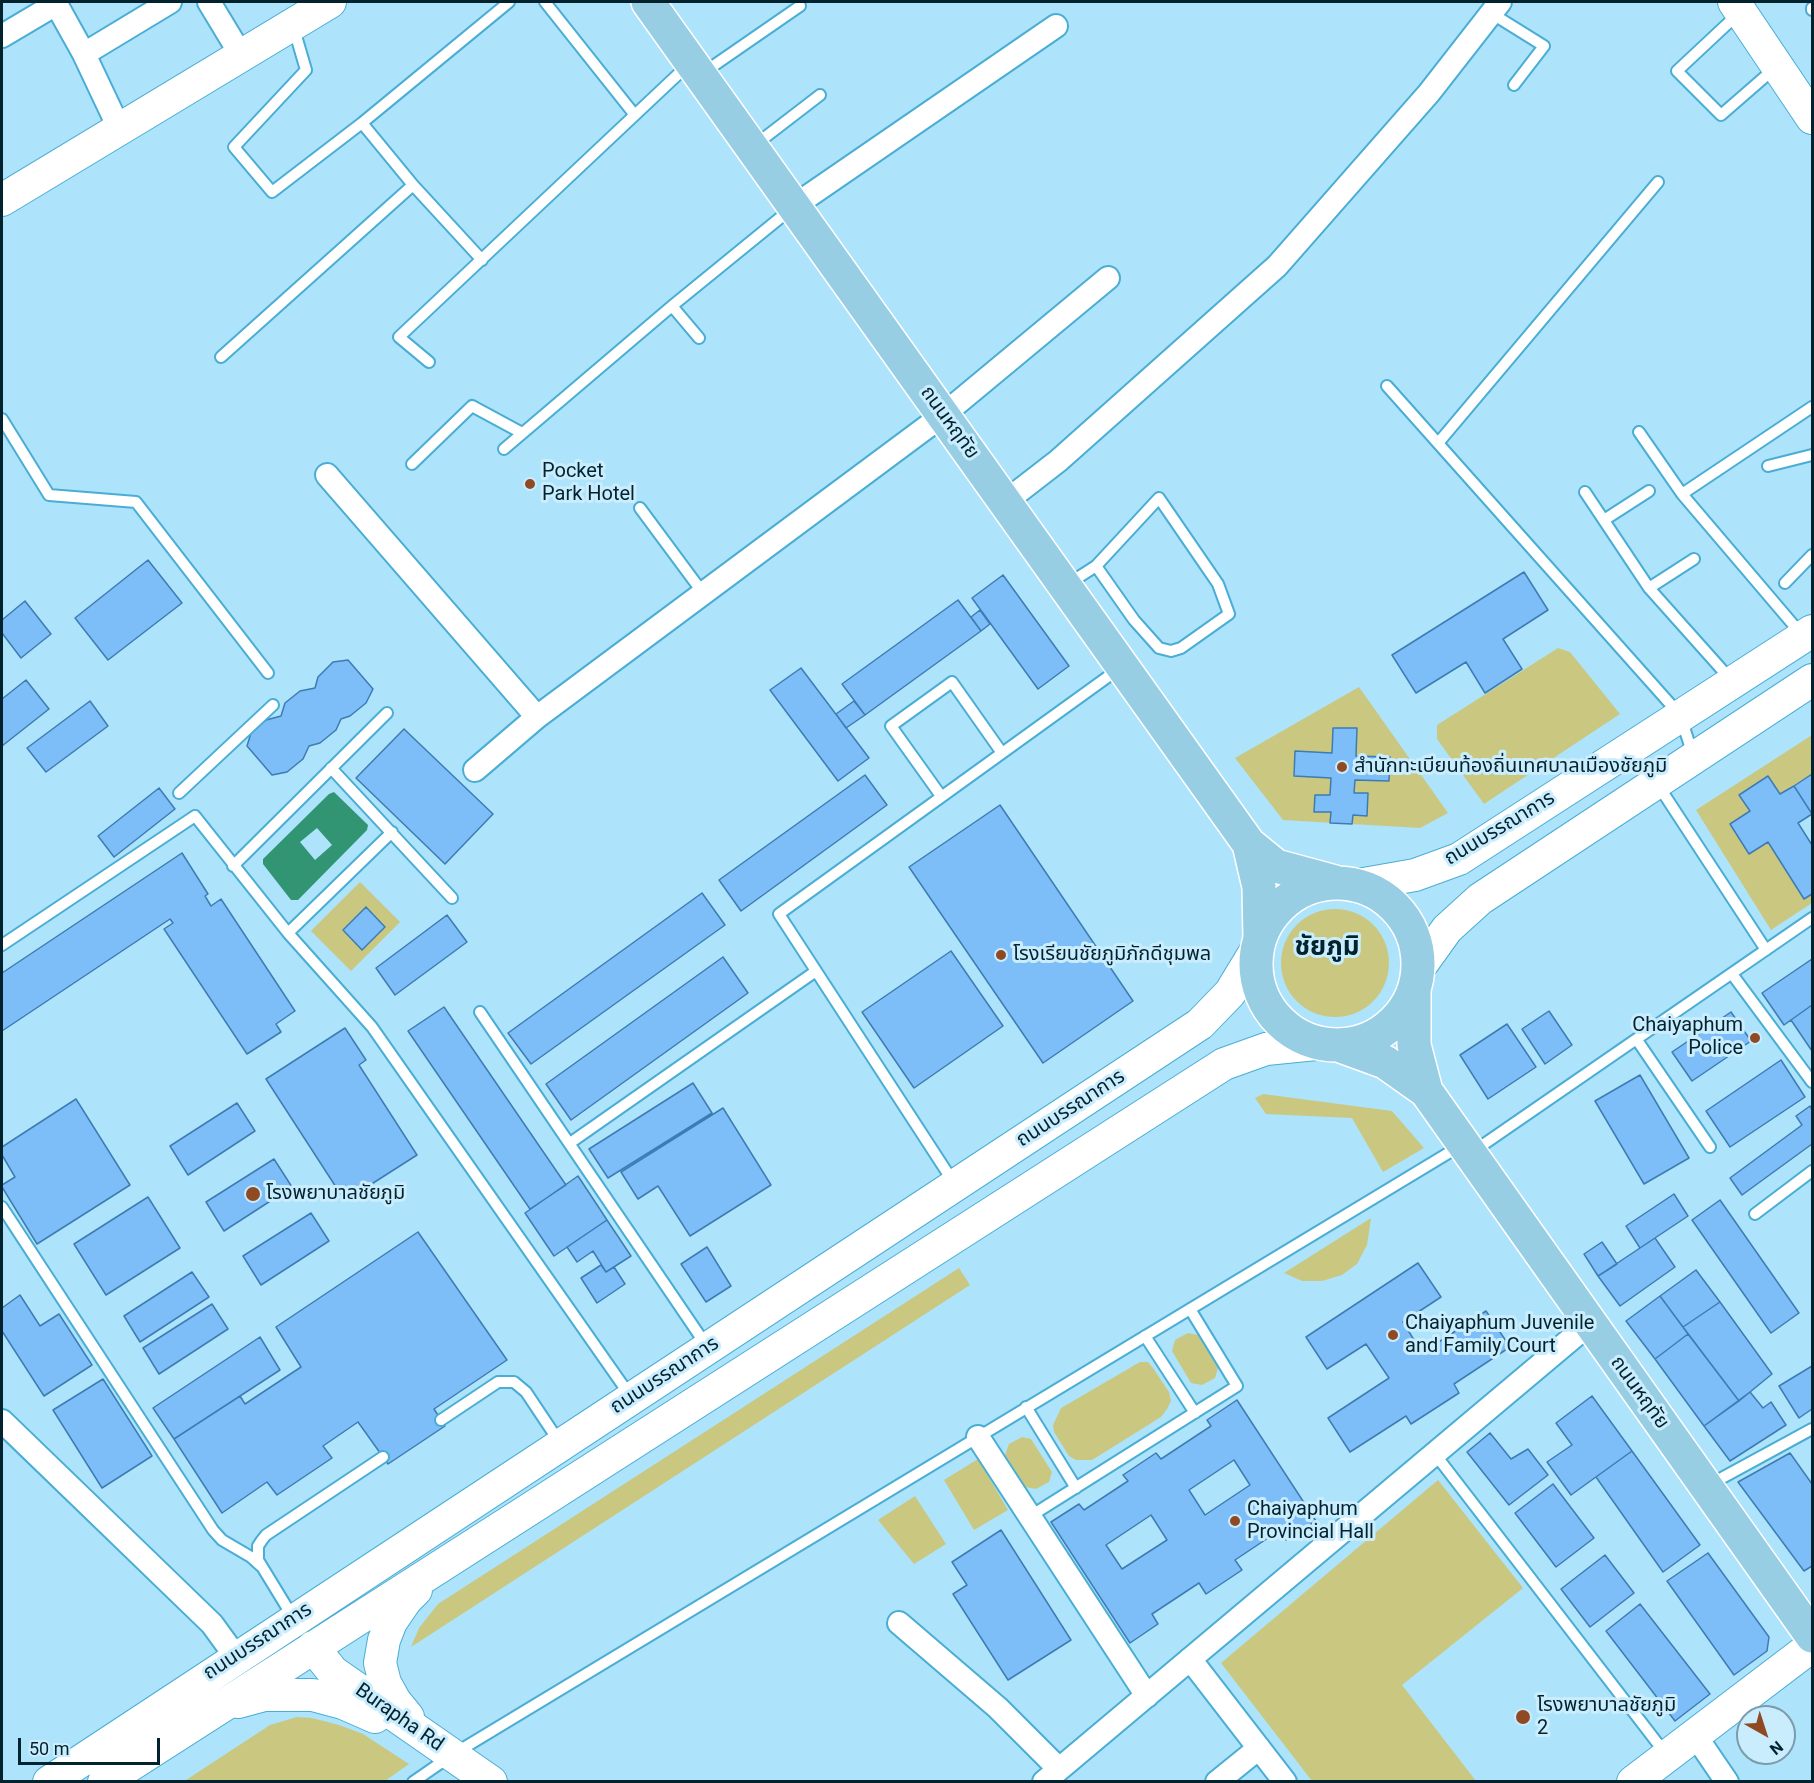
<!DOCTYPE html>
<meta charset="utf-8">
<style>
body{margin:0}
#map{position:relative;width:1814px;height:1783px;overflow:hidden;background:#ade3fb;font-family:Roboto,sans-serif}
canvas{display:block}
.frame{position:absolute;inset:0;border:3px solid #02222e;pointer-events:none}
.north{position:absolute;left:1736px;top:1705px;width:60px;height:60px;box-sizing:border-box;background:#caedfe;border:2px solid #7a9cab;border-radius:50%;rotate:141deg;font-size:16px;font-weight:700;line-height:24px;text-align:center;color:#02222e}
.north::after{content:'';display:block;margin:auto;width:21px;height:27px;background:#904a23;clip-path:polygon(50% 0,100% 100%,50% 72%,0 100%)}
.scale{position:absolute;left:18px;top:1738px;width:142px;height:27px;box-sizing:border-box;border:3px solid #02222e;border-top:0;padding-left:8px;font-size:18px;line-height:21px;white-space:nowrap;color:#02222e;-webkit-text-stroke:4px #caedfe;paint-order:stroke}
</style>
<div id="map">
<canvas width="1814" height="1783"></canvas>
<div class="frame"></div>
<div class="north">N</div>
<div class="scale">50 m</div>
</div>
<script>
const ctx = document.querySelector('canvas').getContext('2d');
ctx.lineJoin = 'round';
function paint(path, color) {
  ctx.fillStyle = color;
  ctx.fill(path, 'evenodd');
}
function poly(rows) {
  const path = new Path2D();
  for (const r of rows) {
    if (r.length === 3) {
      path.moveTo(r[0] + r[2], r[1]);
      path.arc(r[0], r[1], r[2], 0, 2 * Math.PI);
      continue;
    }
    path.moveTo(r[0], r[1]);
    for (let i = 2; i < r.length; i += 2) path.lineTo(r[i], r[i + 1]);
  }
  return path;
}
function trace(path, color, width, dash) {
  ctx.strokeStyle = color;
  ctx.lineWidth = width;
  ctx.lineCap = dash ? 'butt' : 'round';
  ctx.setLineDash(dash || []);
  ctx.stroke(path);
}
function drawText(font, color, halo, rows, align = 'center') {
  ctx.font = font + ' Roboto,"Noto Sans Thai",sans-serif';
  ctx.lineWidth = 6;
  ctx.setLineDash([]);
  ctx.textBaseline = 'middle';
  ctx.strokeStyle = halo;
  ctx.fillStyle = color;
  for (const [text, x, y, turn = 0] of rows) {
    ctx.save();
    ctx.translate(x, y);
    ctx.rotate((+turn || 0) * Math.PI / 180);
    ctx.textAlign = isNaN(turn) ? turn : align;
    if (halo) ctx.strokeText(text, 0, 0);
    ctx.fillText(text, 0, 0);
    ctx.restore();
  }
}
paint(poly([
 [1558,648,1570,652,1620,714,1484,804,1437,739,1437,725],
 [1359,687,1448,813,1420,828,1283,820,1235,758],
 [1812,735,1812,774,1780,794,1768,776,1739,794,1750,811,1730,824,1749,854,1768,842,1804,898,1812,894,1812,903,1771,930,1696,810],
 [360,882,400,922,351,971,311,931],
 [1335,963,54],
 [1263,1094,1392,1111,1424,1148,1383,1172,1352,1118,1266,1114,1255,1098],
 [1371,1218,1367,1245,1357,1264,1342,1275,1322,1281,1302,1281,1284,1273],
 [959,1268,970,1285,411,1647,419,1628,438,1604],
 [1188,1333,1198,1335,1218,1368,1215,1378,1202,1385,1191,1383,1172,1351,1175,1340],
 [1140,1362,1148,1362,1153,1368,1169,1392,1171,1401,1167,1409,1161,1417,1092,1460,1076,1460,1069,1456,1054,1432,1053,1425,1061,1408],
 [1022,1437,1031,1439,1052,1472,1049,1482,1036,1489,1025,1487,1005,1455,1009,1444],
 [978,1459,1008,1510,974,1530,944,1480],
 [1438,1480,1523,1588,1402,1685,1476,1781,1312,1781,1221,1663],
 [915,1496,946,1544,914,1564,878,1520],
 [297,1717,312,1718,339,1725,363,1734,409,1764,385,1781,183,1782,270,1725]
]), '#cac880');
paint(poly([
 [334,792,368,825,367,830,298,900,291,900,263,864,263,859,329,794],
 [317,828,332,845,315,860,300,842]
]), '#319574');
const building = poly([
 [148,560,182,603,108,660,75,618,148,560],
 [1524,572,1548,610,1503,639,1522,669,1485,693,1466,662,1416,693,1392,655,1524,572],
 [1003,575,1069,666,1038,689,972,598,1003,575],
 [958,600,981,631,865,715,842,684,958,600],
 [25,601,51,634,21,658,2,633,2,620,25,601],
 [980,610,990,624,981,631,971,617,980,610],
 [348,660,373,689,366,703,350,716,341,719,336,730,320,743,309,746,303,759,287,772,272,775,247,746,251,733,266,720,281,716,285,703,300,691,315,688,318,677,333,662,348,660],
 [801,668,869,758,838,781,770,690,801,668],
 [26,680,49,709,2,746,2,699,26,680],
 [90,701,108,726,46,772,27,748,90,701],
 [854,701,865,715,846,728,836,714,854,701],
 [1333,728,1357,728,1356,756,1390,757,1389,781,1355,780,1354,793,1368,793,1367,816,1353,815,1352,824,1330,823,1331,812,1314,812,1315,795,1330,795,1331,778,1294,776,1295,751,1332,753,1333,728],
 [404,729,493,814,445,864,356,778,404,729],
 [1812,774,1812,814,1794,786,1812,774],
 [865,775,887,805,741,911,719,880,865,775],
 [1768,776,1780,794,1794,786,1812,814,1798,823,1812,845,1812,894,1804,899,1768,842,1749,854,1730,824,1750,811,1739,795,1768,776],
 [159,788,175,809,114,857,98,836,159,788],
 [1000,805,1133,1001,1043,1063,909,867,1000,805],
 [182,853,208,894,205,896,211,906,221,899,295,1011,276,1024,281,1032,247,1054,164,929,173,923,170,919,2,1031,2,973,182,853],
 [702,893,725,925,531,1064,508,1033,702,893],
 [366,907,385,927,362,950,343,930,366,907],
 [447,915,467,942,395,995,376,968,447,915],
 [951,951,1003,1026,914,1088,862,1012,951,951],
 [723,957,748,993,571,1120,546,1084,723,957],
 [1812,959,1812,1005,1784,1025,1762,993,1812,959],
 [1812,1005,1812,1051,1791,1020,1812,1005],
 [444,1007,566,1185,530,1209,408,1031,444,1007],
 [1549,1011,1572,1045,1545,1064,1522,1029,1549,1011],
 [1731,1012,1751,1041,1692,1081,1672,1052,1731,1012],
 [1507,1024,1536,1067,1488,1099,1460,1055,1507,1024],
 [345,1028,366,1060,359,1065,417,1155,345,1201,266,1079,345,1028],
 [1781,1060,1805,1097,1730,1147,1706,1111,1781,1060],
 [1640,1075,1689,1158,1644,1184,1595,1101,1640,1075],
 [693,1083,712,1113,608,1178,589,1149,693,1083],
 [76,1099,130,1185,37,1244,2,1187,2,1185,15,1177,2,1155,2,1147,76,1099],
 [237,1103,255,1131,188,1175,170,1146,237,1103],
 [1810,1106,1812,1110,1812,1144,1742,1195,1730,1178,1802,1125,1796,1116,1810,1106],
 [723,1108,771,1185,690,1236,658,1186,638,1199,621,1172,723,1108],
 [274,1159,292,1187,224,1231,206,1202,274,1159],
 [578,1176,607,1220,554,1256,525,1213,578,1176],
 [1674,1194,1688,1216,1640,1248,1626,1226,1674,1194],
 [148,1197,180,1248,106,1295,74,1244,148,1197],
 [1720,1200,1799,1313,1771,1333,1692,1220,1720,1200],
 [311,1213,329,1241,261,1285,243,1256,311,1213],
 [607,1220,631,1256,606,1272,593,1251,577,1262,567,1247,607,1220],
 [418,1232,507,1360,434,1409,445,1426,388,1464,358,1422,323,1446,332,1458,277,1495,267,1482,222,1513,174,1439,240,1396,245,1404,301,1367,276,1327,418,1232],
 [1655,1238,1675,1267,1620,1306,1598,1276,1655,1238],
 [1602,1242,1617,1264,1598,1276,1584,1254,1602,1242],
 [707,1247,731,1286,706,1302,681,1264,707,1247],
 [1418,1263,1441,1297,1403,1322,1422,1353,1486,1311,1510,1347,1454,1384,1459,1393,1411,1424,1406,1416,1350,1452,1328,1418,1389,1378,1366,1344,1327,1369,1306,1337,1418,1263],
 [601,1265,606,1272,614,1267,625,1284,597,1303,581,1278,601,1265],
 [1696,1270,1720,1302,1683,1327,1660,1296,1696,1270],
 [192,1272,209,1297,140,1342,124,1316,192,1272],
 [20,1295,40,1326,59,1314,92,1365,44,1396,2,1331,2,1308,20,1295],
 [1660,1296,1688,1334,1655,1359,1626,1321,1660,1296],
 [1720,1302,1772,1374,1739,1401,1683,1327,1720,1302],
 [212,1304,228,1329,159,1374,143,1348,212,1304],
 [1688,1334,1739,1401,1704,1426,1655,1359,1688,1334],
 [260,1337,280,1370,174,1439,153,1408,260,1337],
 [1812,1366,1812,1409,1799,1418,1779,1386,1812,1366],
 [103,1379,152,1456,102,1488,53,1410,103,1379],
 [1750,1392,1763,1408,1771,1402,1786,1425,1730,1461,1704,1426,1750,1392],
 [1592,1396,1632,1451,1571,1495,1547,1462,1572,1445,1556,1423,1592,1396],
 [1237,1400,1316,1521,1286,1540,1280,1530,1235,1560,1242,1570,1206,1594,1199,1583,1152,1614,1158,1624,1130,1643,1051,1522,1079,1504,1084,1510,1128,1481,1123,1475,1156,1453,1161,1459,1211,1426,1207,1420,1237,1400],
 [1234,1460,1250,1485,1205,1515,1189,1490,1234,1460],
 [1151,1515,1167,1540,1122,1569,1106,1545,1151,1515],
 [1490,1433,1511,1459,1528,1449,1548,1475,1509,1505,1467,1452,1490,1433],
 [1632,1451,1700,1545,1663,1572,1596,1477,1632,1451],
 [1790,1453,1812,1484,1812,1566,1804,1571,1738,1482,1790,1453],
 [1553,1484,1594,1538,1556,1567,1515,1513,1553,1484],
 [1001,1530,1071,1640,1008,1680,953,1594,967,1585,952,1562,1001,1530],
 [1708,1553,1769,1637,1767,1651,1734,1675,1667,1581,1708,1553],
 [1605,1555,1634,1593,1590,1627,1561,1589,1605,1555],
 [1640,1604,1710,1694,1675,1721,1606,1631,1640,1604]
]);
paint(building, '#7dbdf8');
trace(building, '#3d7cb3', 1.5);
const lane = poly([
 [545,2,634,114],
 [1812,8,1812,10],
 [1491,13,1544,46,1514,85],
 [1739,13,1677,71,1721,115,1775,68],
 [294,29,306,70,234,147,272,192,362,123,509,2],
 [703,73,800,6],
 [362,123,413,185,482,260],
 [755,145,820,95],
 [672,306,699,338],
 [221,357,413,185],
 [429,362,399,337,689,64],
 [1387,386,1680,715,1693,755],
 [2,419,49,495,136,502,268,673],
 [1639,432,1682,494,1802,635],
 [1439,442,1658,182],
 [504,449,672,306,791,209],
 [412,464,472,406,522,433],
 [1768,466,1812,455],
 [1585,492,1649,588,1732,681],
 [1682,494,1812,407],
 [640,508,703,593],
 [1604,520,1649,491],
 [1785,583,1812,555],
 [1068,584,1096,566,1159,498,1218,584,1229,614,1181,648,1171,651,1159,648,1134,620,1096,566],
 [1649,588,1694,559],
 [331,768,452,898],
 [1658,785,1766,950],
 [179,793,273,705],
 [941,796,891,726,952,682,1002,753],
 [233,866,387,713],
 [288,933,392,832],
 [2,945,195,816,288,933,372,1027,631,1397],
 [1732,974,1812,1082],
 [480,1012,706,1345],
 [1637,1040,1710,1147],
 [570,1143,816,971],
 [1474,1151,1812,918],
 [954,1183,779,914,1120,668],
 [2,1207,213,1530,222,1540,251,1557,261,1566],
 [1755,1214,1812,1171],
 [1145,1336,1195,1413],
 [1026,1407,1076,1488],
 [441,1420,498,1382,514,1382,526,1392,560,1443],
 [1435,1454,1665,1753],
 [1709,1485,1812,1429],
 [1029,1517,1237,1386,1190,1309],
 [294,1619,258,1560,258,1546,262,1540,266,1535,383,1457],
 [413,1782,452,1755,1460,1146]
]);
const street = poly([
 [55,2,84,54,119,128],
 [209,2,241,55],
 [2,36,56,4],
 [84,54,170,2],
 [794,206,1056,26],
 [327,475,537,717],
 [1005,502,1058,461,1277,266,1429,93,1500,2],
 [475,770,537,717,943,415,1108,278],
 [2,1421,212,1624,236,1657],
 [978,1437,1147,1696],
 [899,1623,998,1708,1059,1769],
 [1190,1659,1285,1782],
 [1695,1735,1727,1782],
 [1044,1782,1589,1324],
 [1217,1782,1259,1748]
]);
const secondary = poly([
 [1734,2,1812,118],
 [2,200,330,2],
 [1358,885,1415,875,1459,859,1812,631],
 [1419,968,1447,929,1480,899,1812,680],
 [313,1647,333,1672,491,1782],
 [238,1702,264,1695,313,1695,343,1703,375,1717],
 [408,1717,395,1701,385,1683,380,1663,384,1640,391,1622,406,1600,416,1590],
 [49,1782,1200,1024,1230,993,1258,947],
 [104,1782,1224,1064,1266,1049,1316,1044],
 [1633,1782,1812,1646]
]);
const primary = poly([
 [648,2,1249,844,1276,866,1335,882],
 [1249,844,1259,887,1260,938],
 [1337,964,81],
 [1414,992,1414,1045,1426,1091],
 [1341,1046,1385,1062,1426,1091,1812,1636]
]);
trace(lane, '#4aadd4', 14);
trace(street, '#4aadd4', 26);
trace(secondary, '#4aadd4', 34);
trace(primary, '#fff', 36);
trace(lane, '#fff', 10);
trace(street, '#fff', 22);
trace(secondary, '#fff', 32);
trace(primary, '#97cee4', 33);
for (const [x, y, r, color] of [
 [530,484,6,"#904a23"],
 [1342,767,6,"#904a23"],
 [1001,955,6,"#904a23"],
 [1755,1038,6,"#904a23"],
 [253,1194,8,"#904a23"],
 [1393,1335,6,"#904a23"],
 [1235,1521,6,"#904a23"],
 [1523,1717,8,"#904a23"]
]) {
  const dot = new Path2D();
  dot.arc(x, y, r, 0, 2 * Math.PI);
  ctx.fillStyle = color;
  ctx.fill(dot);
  trace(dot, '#caedfe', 2);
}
drawText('20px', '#02222e', '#caedfe', [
 ["ถนนหฤทัย",949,423,54],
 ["ถนนบรรณาการ",1500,829,-31],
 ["ถนนบรรณาการ",1071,1109,-33],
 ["ถนนบรรณาการ",665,1376,-33],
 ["ถนนหฤทัย",1639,1393,54],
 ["ถนนบรรณาการ",258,1642,-33],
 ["Burapha Rd",399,1718,35]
]);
drawText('20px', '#02222e', '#caedfe', [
 ["Pocket",542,472],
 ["Park Hotel",542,495],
 ["สำนักทะเบียนท้องถิ่นเทศบาลเมืองชัยภูมิ",1354,767],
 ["โรงเรียนชัยภูมิภักดีชุมพล",1013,955],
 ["Chaiyaphum",1743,1026,"right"],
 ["Police",1743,1049,"right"],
 ["โรงพยาบาลชัยภูมิ",266,1194],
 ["Chaiyaphum Juvenile",1405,1324],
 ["and Family Court",1405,1347],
 ["Chaiyaphum",1247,1510],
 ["Provincial Hall",1247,1533],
 ["โรงพยาบาลชัยภูมิ",1537,1706],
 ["2",1537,1729]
], 'left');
drawText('bold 26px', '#02222e', '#caedfe', [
 ["ชัยภูมิ",1327,948]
]);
</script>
